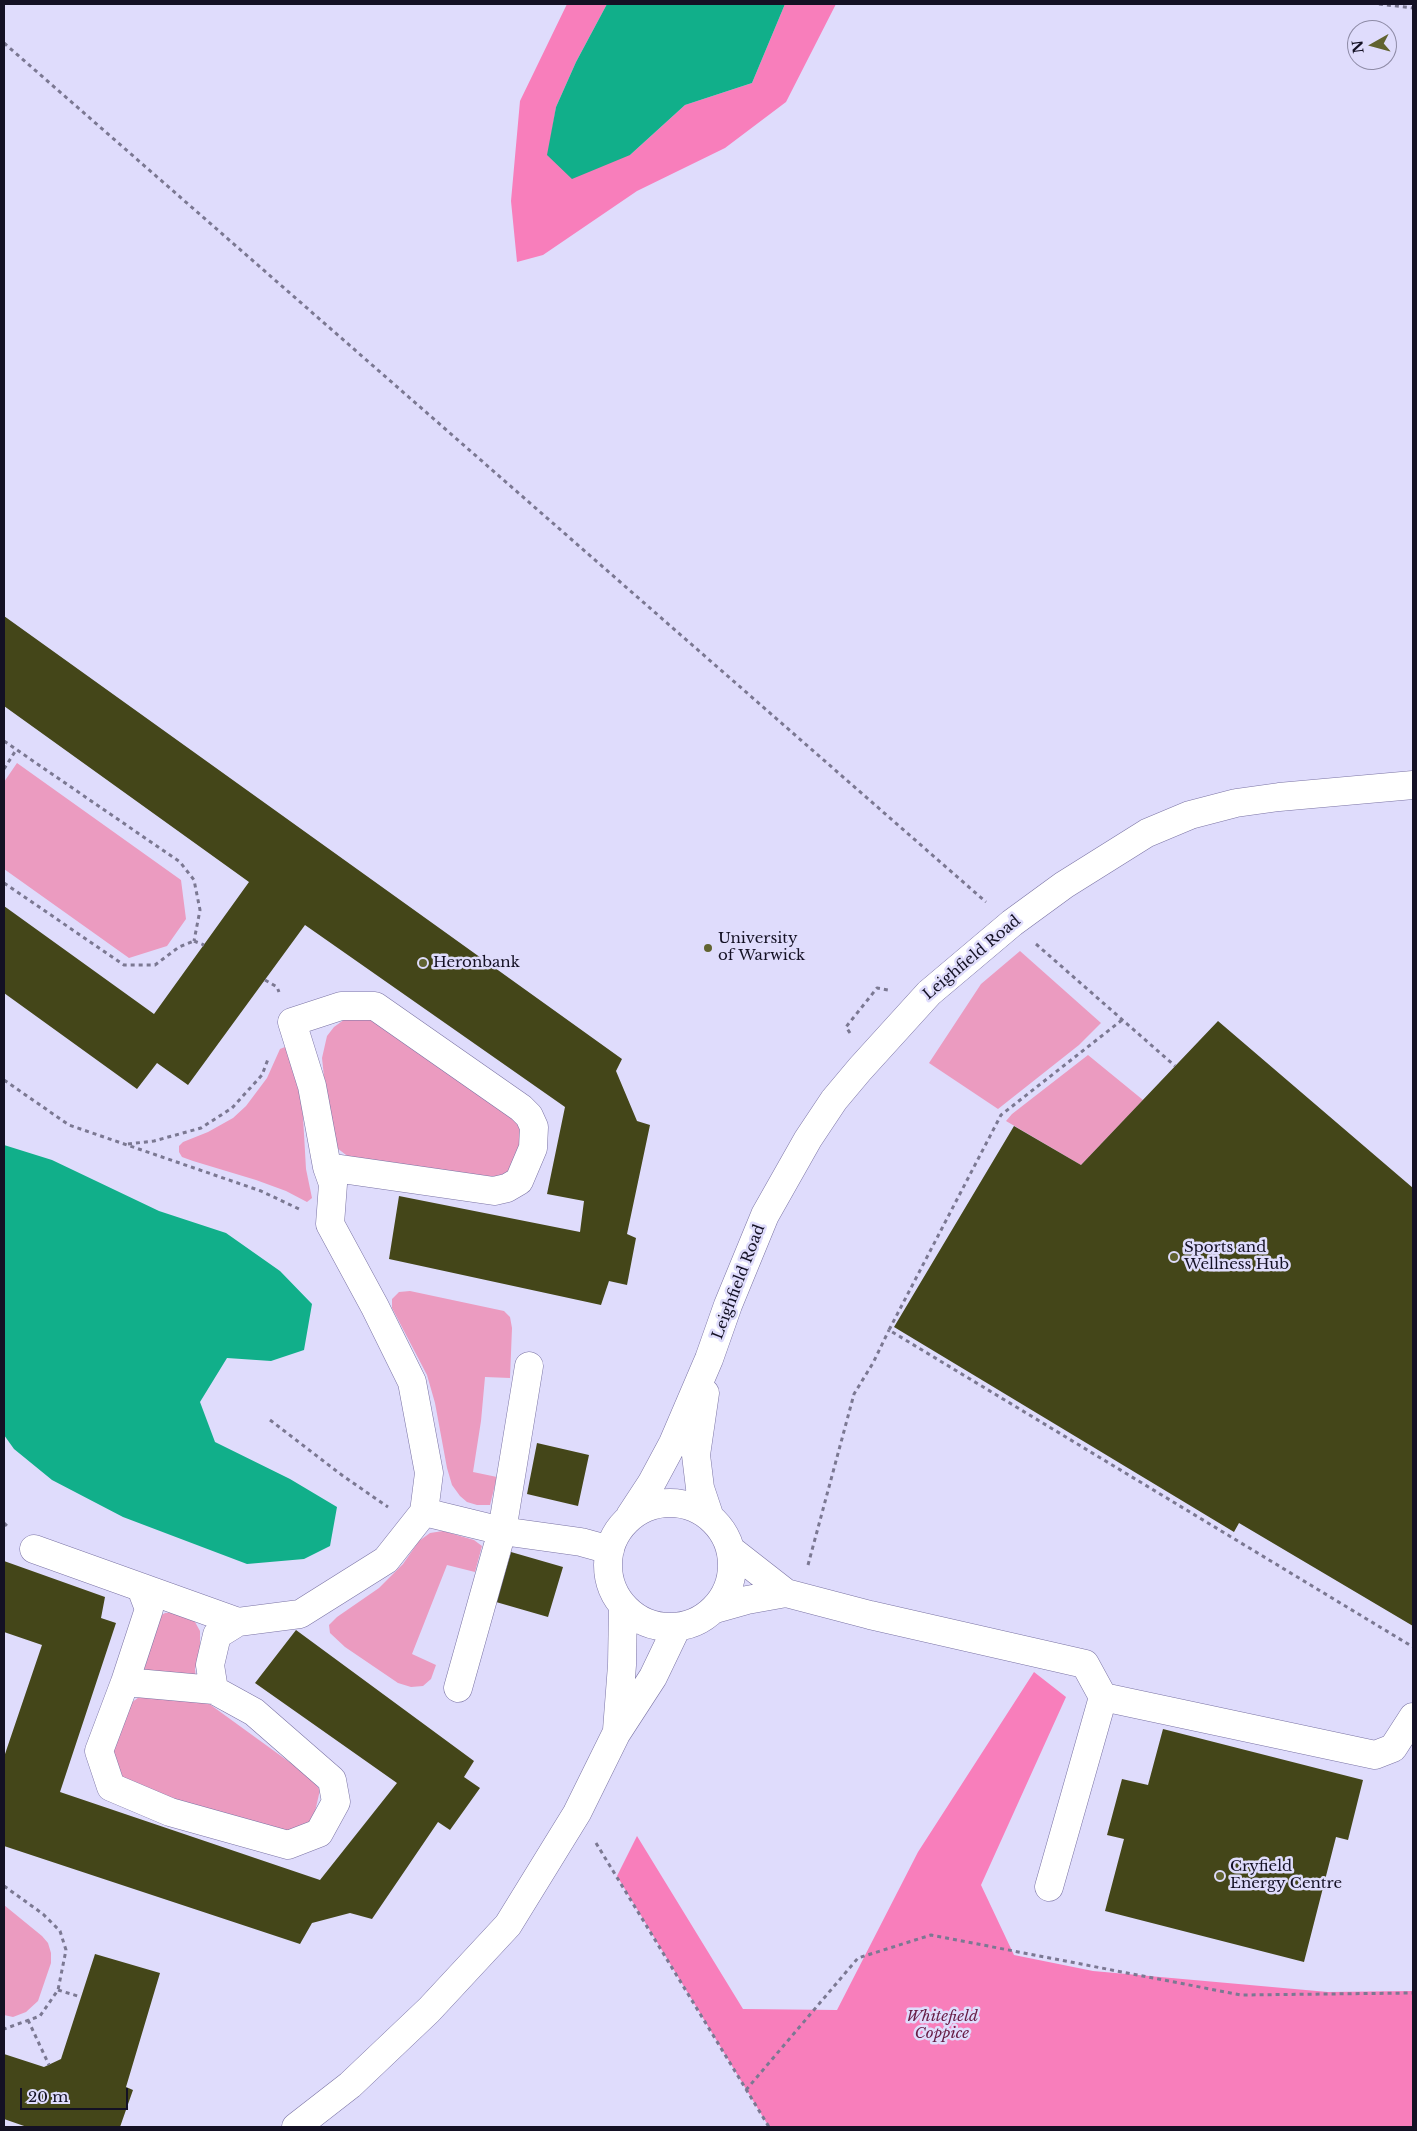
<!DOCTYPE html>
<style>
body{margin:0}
#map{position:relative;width:1417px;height:2131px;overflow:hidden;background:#dfdcfc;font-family:"Libre Baskerville",serif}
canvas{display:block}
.frame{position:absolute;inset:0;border:5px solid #141124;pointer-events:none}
.north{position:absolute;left:1347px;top:20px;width:50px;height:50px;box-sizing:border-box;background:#dfdcfc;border:1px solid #8e8ba6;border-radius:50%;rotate:263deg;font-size:14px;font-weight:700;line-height:20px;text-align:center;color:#141124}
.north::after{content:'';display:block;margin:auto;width:18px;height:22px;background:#616330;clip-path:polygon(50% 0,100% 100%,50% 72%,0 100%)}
.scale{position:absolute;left:20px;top:2088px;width:108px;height:22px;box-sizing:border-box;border:2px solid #141124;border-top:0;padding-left:6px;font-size:15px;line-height:18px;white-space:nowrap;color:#141124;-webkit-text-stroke:4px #dfdcfc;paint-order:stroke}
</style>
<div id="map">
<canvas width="1417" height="2131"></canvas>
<div class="frame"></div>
<div class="north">N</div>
<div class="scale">20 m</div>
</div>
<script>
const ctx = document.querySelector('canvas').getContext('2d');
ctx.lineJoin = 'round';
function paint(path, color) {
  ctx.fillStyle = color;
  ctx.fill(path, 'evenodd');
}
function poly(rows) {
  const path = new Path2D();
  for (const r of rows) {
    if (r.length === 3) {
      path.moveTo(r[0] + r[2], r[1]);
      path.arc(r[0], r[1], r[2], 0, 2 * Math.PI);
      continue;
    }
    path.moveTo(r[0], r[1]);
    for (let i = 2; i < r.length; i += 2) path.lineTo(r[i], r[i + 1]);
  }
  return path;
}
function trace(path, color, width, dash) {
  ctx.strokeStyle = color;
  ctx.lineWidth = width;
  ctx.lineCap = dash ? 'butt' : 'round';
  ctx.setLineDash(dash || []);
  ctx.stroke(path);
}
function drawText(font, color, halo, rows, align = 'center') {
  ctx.font = font + ' "Libre Baskerville",serif';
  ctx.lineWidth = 5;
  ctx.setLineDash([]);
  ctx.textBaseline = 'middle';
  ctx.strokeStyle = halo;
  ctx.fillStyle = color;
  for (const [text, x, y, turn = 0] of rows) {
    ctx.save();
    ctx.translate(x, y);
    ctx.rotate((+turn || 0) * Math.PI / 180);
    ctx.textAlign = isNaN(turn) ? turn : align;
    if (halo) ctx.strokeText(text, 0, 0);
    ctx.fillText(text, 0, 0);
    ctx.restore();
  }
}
paint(poly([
 [17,763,181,880,186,919,167,946,129,958,4,869,4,782],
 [1020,951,1101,1023,1079,1045,998,1109,929,1063,981,984],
 [345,1019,375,1020,519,1120,522,1136,516,1168,500,1177,476,1178,397,1163,350,1158,337,1148,327,1105,322,1058,327,1036,334,1027],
 [285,1047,288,1047,302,1099,306,1169,312,1198,307,1202,286,1191,256,1180,193,1161,182,1157,179,1152,179,1146,183,1142,208,1132,233,1118,246,1106,267,1078,280,1049],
 [1088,1055,1143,1100,1081,1165,1006,1121,1012,1114],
 [410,1291,504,1311,510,1317,512,1328,510,1378,485,1377,481,1421,473,1472,497,1477,490,1505,477,1505,467,1502,460,1496,452,1485,447,1468,435,1403,427,1375,392,1308,392,1299,399,1292],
 [443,1531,474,1540,482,1546,475,1572,447,1565,412,1654,436,1665,431,1679,423,1686,411,1687,398,1683,345,1647,330,1633,329,1625,337,1617,379,1588,403,1564,419,1541,430,1533],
 [178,1612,195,1622,200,1631,200,1651,195,1669,196,1680,137,1678,155,1619,165,1613],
 [142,1695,208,1703,310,1777,320,1790,314,1816,309,1824,290,1831,249,1822,119,1781,109,1757,128,1705],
 [4,1905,42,1936,48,1943,51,1953,51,1963,38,2001,26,2012,13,2017,4,2015]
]), '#eb9bc0');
paint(poly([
 [567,4,607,4,576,62,556,107,548,155,630,155,685,105,752,83,785,4,836,4,786,102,725,148,637,191,543,255,517,262,511,201,520,101],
 [1034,1672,1066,1697,981,1885,1014,1955,1093,1971,1328,1992,1413,1991,1413,2127,769,2127,617,1876,637,1836,743,2009,837,2010,918,1852]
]), '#f87ebb');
paint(poly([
 [607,4,785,4,752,83,685,105,630,155,572,179,547,155,556,107,576,62],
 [4,1145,52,1160,159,1211,226,1233,280,1271,312,1304,304,1350,271,1361,227,1358,200,1402,215,1442,290,1479,337,1507,330,1546,304,1559,247,1564,123,1517,52,1480,14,1449,4,1435]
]), '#11af8a');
paint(poly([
 [4,616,622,1059,616,1071,637,1121,650,1125,627,1234,636,1238,627,1285,609,1281,601,1305,389,1259,399,1196,580,1232,584,1201,547,1194,565,1107,305,925,188,1085,157,1063,137,1089,4,993,4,906,154,1014,249,882,4,706],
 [1218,1021,1413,1188,1413,1626,1239,1523,1234,1532,894,1327,1014,1126,1081,1165],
 [537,1443,589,1455,578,1506,527,1494],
 [511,1552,563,1567,548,1617,496,1602],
 [4,1561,105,1597,101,1618,116,1623,60,1792,320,1880,397,1783,255,1683,296,1630,474,1761,464,1777,480,1788,450,1830,438,1822,372,1919,350,1913,312,1923,300,1944,4,1846,4,1757,42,1645,4,1632],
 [1163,1729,1363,1780,1348,1840,1336,1837,1304,1962,1105,1911,1124,1839,1107,1835,1122,1779,1148,1785],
 [95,1954,160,1973,126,2087,133,2090,120,2127,27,2127,4,2119,4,2054,44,2067,61,2059]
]), '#444619');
const minor = poly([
 [327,1167,312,1086,292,1022,341,1006,375,1006,521,1108,529,1116,534,1127,533,1148,519,1181,507,1188,494,1191,327,1167,333,1184,330,1224,375,1307,412,1382,429,1473,424,1512,502,1531,581,1542,610,1550],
 [705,1393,696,1455,700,1488,709,1515],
 [670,1565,62],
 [630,1516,651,1484,673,1443,709,1359,728,1305,765,1215,808,1139,834,1100,860,1069,929,993,1012,923,1064,885,1147,833,1190,815,1236,803,1279,797,1413,785],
 [34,1549,238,1622,300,1614,386,1560,424,1512],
 [731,1550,786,1593,870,1615,1085,1664,1103,1697,1049,1887],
 [141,1588,149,1609,125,1682,99,1751,111,1787,170,1812,288,1845,319,1833,336,1802,332,1780,254,1712,214,1690,210,1665,217,1635,238,1622],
 [715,1609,747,1600,786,1593],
 [125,1682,214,1690],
 [458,1688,502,1531,529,1366],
 [1103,1697,1375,1755,1393,1748,1413,1717],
 [617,1730,622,1665,623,1606],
 [296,2127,350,2085,429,2010,508,1925,577,1813,616,1734,653,1677,677,1627]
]);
trace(minor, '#7a73a4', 29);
trace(poly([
 [1379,4,1413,8],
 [4,43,986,902],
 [4,741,180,862,194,880,200,910,194,941],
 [4,769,16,750],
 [4,883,124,965,155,965,179,947,194,941],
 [194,941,204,945],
 [1036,944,1175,1066],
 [265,980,277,987,279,992],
 [1122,1020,1001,1115,889,1330,1413,1647],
 [850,1033,846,1027,877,988,888,990],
 [4,1080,69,1125,261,1191,299,1209],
 [128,1144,154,1141,201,1128,232,1108,262,1075,268,1059],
 [270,1420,343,1476,388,1507],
 [4,1523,9,1528],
 [808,1565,854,1394,873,1363,889,1330],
 [596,1843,769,2127],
 [4,1886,43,1914,60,1931,66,1950,58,1990,40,2016,4,2029],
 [58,1990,81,1997],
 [28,2020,49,2065],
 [746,2090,858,1958,931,1935,1241,1995,1413,1993]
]), '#7b7892', 3, [4, 4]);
trace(minor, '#fff', 28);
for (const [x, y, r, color] of [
 [708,948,5,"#616330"],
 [423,963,5,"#616330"],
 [1174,1257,5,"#616330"],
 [1220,1876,5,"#616330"]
]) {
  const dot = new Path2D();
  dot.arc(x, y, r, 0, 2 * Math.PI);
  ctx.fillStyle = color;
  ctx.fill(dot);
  trace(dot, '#dfdcfc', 2);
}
drawText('15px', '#141124', '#dfdcfc', [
 ["University",718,939],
 ["of Warwick",718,956],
 ["Heronbank",433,963],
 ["Sports and",1184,1248],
 ["Wellness Hub",1184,1265],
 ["Cryfield",1230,1867],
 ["Energy Centre",1230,1884]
], 'left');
drawText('15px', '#141124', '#dfdcfc', [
 ["Leighfield Road",972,958,-40],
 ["Leighfield Road",739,1282,-69]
]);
drawText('italic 15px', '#661b44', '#dfdcfc', [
 ["Whitefield",942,2017],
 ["Coppice",942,2034]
]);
</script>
